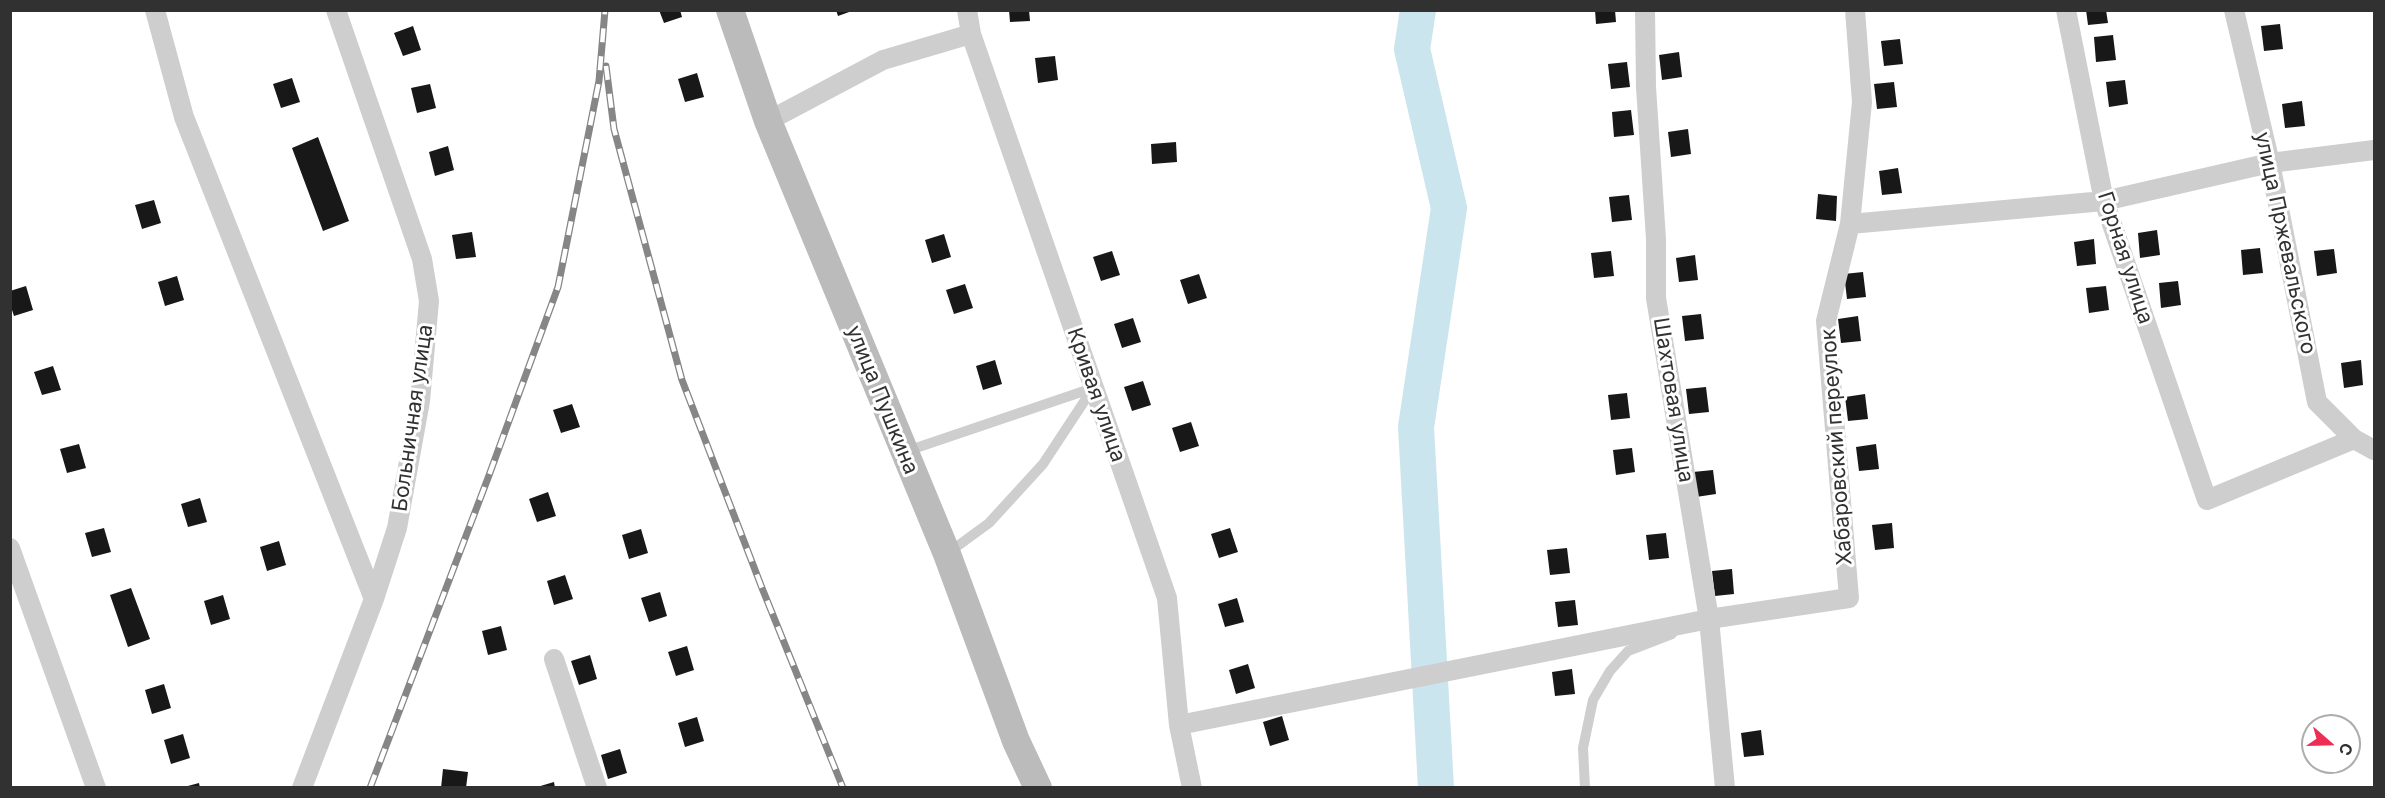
<!DOCTYPE html>
<meta charset="utf-8">
<style>
body{margin:0}
#map{position:relative;width:2385px;height:798px;overflow:hidden;background:#fff;font-family:Inter,sans-serif}
canvas{display:block}
.frame{position:absolute;inset:0;border:12px solid #313131;pointer-events:none}
.north{position:absolute;left:2301px;top:714px;width:60px;height:60px;box-sizing:border-box;background:#fff;border:2px solid #adadad;border-radius:50%;rotate:110deg;font-size:16px;font-weight:700;line-height:24px;text-align:center;color:#313131}
.north::after{content:'';display:block;margin:auto;width:21px;height:27px;background:#ee2c54;clip-path:polygon(50% 0,100% 100%,50% 72%,0 100%)}
</style>
<div id="map">
<canvas width="2385" height="798"></canvas>
<div class="frame"></div>
<div class="north">С</div>
</div>
<script>
const ctx = document.querySelector('canvas').getContext('2d');
ctx.lineJoin = 'round';
function poly(rows) {
  const path = new Path2D();
  for (const r of rows) {
    path.moveTo(r[0], r[1]);
    for (let i = 2; i < r.length; i += 2) path.lineTo(r[i], r[i + 1]);
  }
  return path;
}
function trace(path, color, width, dash) {
  ctx.strokeStyle = color;
  ctx.lineWidth = width;
  ctx.lineCap = dash ? 'butt' : 'round';
  ctx.setLineDash(dash || []);
  ctx.stroke(path);
}
function paint(path, color) {
  ctx.fillStyle = color;
  ctx.fill(path, 'evenodd');
}
function drawText(font, color, halo, rows, align = 'center') {
  ctx.font = font + ' Inter,sans-serif';
  ctx.lineWidth = 6;
  ctx.setLineDash([]);
  ctx.textBaseline = 'middle';
  ctx.strokeStyle = halo;
  ctx.fillStyle = color;
  for (const [text, x, y, turn = 0] of rows) {
    ctx.save();
    ctx.translate(x, y);
    ctx.rotate((+turn || 0) * Math.PI / 180);
    ctx.textAlign = isNaN(turn) ? turn : align;
    if (halo) ctx.strokeText(text, 0, 0);
    ctx.fillText(text, 0, 0);
    ctx.restore();
  }
}
trace(poly([
 [1418,10,1412,49,1449,208,1416,427,1436,788]
]), '#cae5ee', 36);
paint(poly([
 [659,10,680,10,682,17,664,23],
 [836,10,852,10,852,11,838,16],
 [1009,10,1029,10,1030,21,1010,22],
 [1595,10,1615,10,1616,22,1596,24],
 [2086,10,2106,10,2108,23,2088,25],
 [2280,24,2283,49,2264,51,2261,26],
 [413,26,421,50,403,56,394,33],
 [2113,35,2116,60,2096,62,2094,37],
 [1900,39,1903,64,1884,66,1881,41],
 [1679,52,1682,77,1662,80,1659,55],
 [1055,56,1058,80,1038,83,1035,58],
 [1627,62,1630,87,1611,89,1608,64],
 [697,73,704,97,685,102,678,79],
 [292,78,300,102,281,108,273,84],
 [2125,80,2128,104,2109,107,2106,82],
 [1894,82,1897,107,1877,109,1874,84],
 [430,84,436,108,417,113,411,88],
 [2302,101,2305,126,2285,128,2282,104],
 [1631,110,1634,135,1614,137,1612,112],
 [1688,129,1691,154,1671,157,1668,132],
 [318,137,349,221,323,231,292,148],
 [1176,142,1177,162,1152,164,1151,144],
 [448,146,454,170,435,176,429,152],
 [1898,168,1902,193,1882,195,1879,171],
 [1818,194,1837,196,1836,221,1816,219],
 [1629,195,1632,220,1612,222,1609,197],
 [154,200,161,223,142,229,135,205],
 [2157,230,2160,255,2140,258,2138,233],
 [472,232,476,257,456,259,452,235],
 [944,234,951,257,932,263,925,240],
 [2094,239,2096,264,2077,266,2074,242],
 [2260,248,2263,273,2243,275,2241,250],
 [2334,249,2337,273,2317,276,2314,251],
 [1112,251,1120,275,1101,281,1093,257],
 [1611,251,1614,276,1594,278,1591,253],
 [1695,255,1698,280,1679,282,1676,258],
 [1863,272,1866,297,1847,299,1844,274],
 [1199,274,1207,298,1188,304,1180,280],
 [177,276,184,300,165,306,158,282],
 [2178,281,2181,305,2161,308,2159,283],
 [965,284,973,308,954,314,946,290],
 [26,286,33,310,14,316,10,304,10,291],
 [2106,286,2109,310,2089,313,2086,288],
 [1701,314,1704,339,1685,341,1682,316],
 [1858,316,1861,341,1841,343,1838,319],
 [1133,318,1141,342,1122,348,1114,324],
 [995,360,1002,384,983,390,976,366],
 [2361,360,2363,385,2344,388,2341,363],
 [53,366,61,390,42,395,34,372],
 [1143,381,1151,405,1132,411,1124,387],
 [1706,387,1709,412,1689,414,1686,389],
 [1627,393,1630,418,1611,420,1608,395],
 [1865,394,1868,419,1848,421,1845,397],
 [572,404,580,427,561,433,553,410],
 [1191,422,1199,446,1180,452,1172,428],
 [79,444,86,468,67,473,60,449],
 [1876,444,1879,469,1859,471,1856,447],
 [1632,448,1635,472,1616,475,1613,450],
 [1713,470,1716,494,1696,497,1693,472],
 [548,492,556,516,537,522,529,499],
 [200,498,207,522,188,527,181,504],
 [1892,523,1894,548,1875,550,1872,525],
 [104,528,111,552,92,557,85,533],
 [1230,528,1238,552,1219,558,1211,534],
 [641,529,648,553,629,559,622,535],
 [1666,533,1669,558,1649,560,1646,535],
 [279,541,286,565,267,571,260,547],
 [1567,548,1570,573,1550,575,1547,550],
 [1732,569,1734,594,1715,596,1712,571],
 [565,575,573,599,554,605,547,581],
 [131,588,150,639,128,647,110,595],
 [660,592,667,616,649,622,641,598],
 [223,595,230,619,211,625,204,601],
 [1237,598,1244,622,1225,627,1218,604],
 [1575,600,1578,625,1558,627,1555,602],
 [501,626,507,650,488,655,482,631],
 [687,646,694,670,676,676,668,652],
 [590,655,597,679,579,685,571,661],
 [1248,664,1255,688,1236,694,1229,670],
 [1572,669,1575,694,1555,696,1552,672],
 [164,684,171,708,152,714,145,690],
 [1282,716,1289,740,1270,746,1263,722],
 [697,717,704,741,685,747,678,723],
 [1761,730,1764,755,1744,757,1741,733],
 [183,734,190,758,171,764,164,740],
 [620,749,627,773,608,779,601,755],
 [443,769,468,772,466,788,441,788],
 [554,782,555,788,537,788,537,787],
 [199,783,200,788,184,788,184,787]
]), '#181818');
trace(poly([
 [907,451,1093,388,1043,464,989,523,948,553],
 [1585,788,1583,748,1593,700,1610,671,1628,651,1672,634]
]), '#cecece', 10);
trace(poly([
 [155,10,184,117,374,599],
 [967,10,971,34,1167,598,1179,725,1192,788],
 [1645,10,1646,87,1656,239,1656,298,1709,619,1725,788],
 [2066,10,2104,201,2207,500,2354,439],
 [2234,10,2270,163,2317,402,2354,439,2374,450],
 [768,121,883,60,971,34],
 [1850,224,2104,201,2270,163,2374,150],
 [10,548,96,788],
 [554,659,597,788],
 [1179,725,1709,619,1849,598,1826,321,1850,224,1862,102,1855,10],
 [302,788,374,599,397,528,420,401,429,301,422,259,336,10]
]), '#cecece', 20);
trace(poly([
 [730,10,768,121,947,554,1016,741,1038,788]
]), '#bbb', 28);
const rail = poly([
 [606,66,614,129,682,380,762,588,843,788],
 [370,788,488,478,558,287,599,81,605,10]
]);
trace(rail, '#868686', 7);
trace(rail, '#fff', 4.5, [14]);
drawText('21px', '#313131', '#fff', [
 ["улица Пржевальского",2285,243,78],
 ["Горная улица",2125,258,72],
 ["Кривая улица",1096,395,71],
 ["улица Пушкина",882,400,68],
 ["Шахтовая улица",1673,400,81],
 ["Больничная улица",413,418,-82],
 ["Хабаровский переулок",1837,447,-94]
]);
</script>
